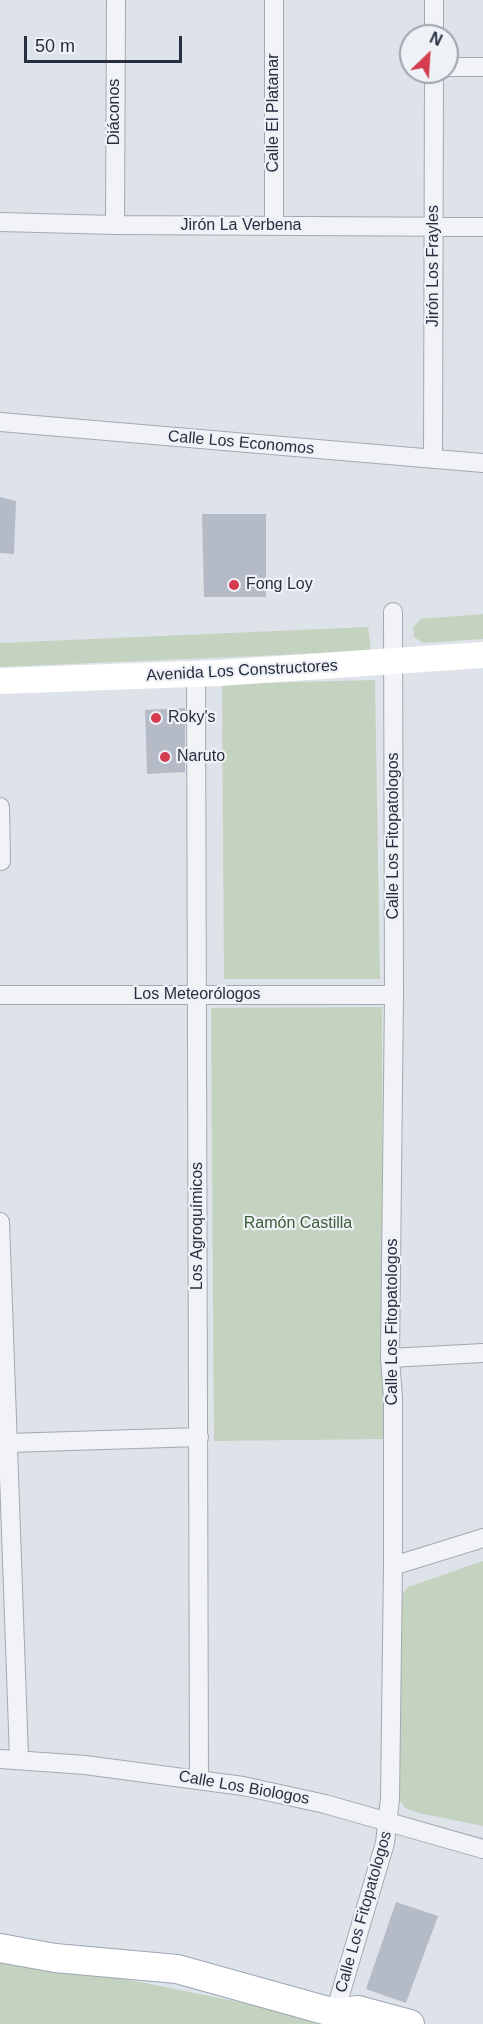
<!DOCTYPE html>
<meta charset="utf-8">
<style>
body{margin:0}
#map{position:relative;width:483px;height:2024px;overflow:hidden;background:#dee2e9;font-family:Arial,sans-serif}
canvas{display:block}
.north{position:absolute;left:399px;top:24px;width:60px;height:60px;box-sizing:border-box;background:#eef1f6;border:2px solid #9ea3ad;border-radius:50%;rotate:25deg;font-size:16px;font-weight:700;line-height:24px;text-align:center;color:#262f40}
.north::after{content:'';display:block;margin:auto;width:21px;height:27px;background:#d53c50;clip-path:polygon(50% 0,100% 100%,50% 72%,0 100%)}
.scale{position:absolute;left:24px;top:36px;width:158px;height:27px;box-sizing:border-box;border:3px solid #262f40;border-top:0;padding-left:8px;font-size:18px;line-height:21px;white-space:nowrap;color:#262f40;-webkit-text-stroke:4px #eef1f6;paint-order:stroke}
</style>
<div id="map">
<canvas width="483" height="2024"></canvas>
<div class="north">N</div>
<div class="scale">50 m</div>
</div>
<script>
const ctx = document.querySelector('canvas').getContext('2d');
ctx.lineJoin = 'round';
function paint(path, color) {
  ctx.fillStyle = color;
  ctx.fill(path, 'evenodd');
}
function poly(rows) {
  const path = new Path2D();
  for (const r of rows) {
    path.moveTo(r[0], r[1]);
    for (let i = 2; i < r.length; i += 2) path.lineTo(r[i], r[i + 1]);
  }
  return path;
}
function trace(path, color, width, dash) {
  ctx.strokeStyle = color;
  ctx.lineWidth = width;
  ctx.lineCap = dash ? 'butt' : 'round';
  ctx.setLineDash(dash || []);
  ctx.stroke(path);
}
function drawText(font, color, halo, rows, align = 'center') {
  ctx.font = font + ' Arial,sans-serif';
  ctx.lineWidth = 4.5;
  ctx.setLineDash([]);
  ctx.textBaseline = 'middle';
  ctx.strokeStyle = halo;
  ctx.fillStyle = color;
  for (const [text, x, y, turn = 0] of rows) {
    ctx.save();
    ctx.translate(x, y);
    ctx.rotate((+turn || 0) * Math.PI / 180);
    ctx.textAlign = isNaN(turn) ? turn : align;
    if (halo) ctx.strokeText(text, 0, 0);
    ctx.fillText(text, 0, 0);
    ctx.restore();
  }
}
paint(poly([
 [483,614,483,639,423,643,414,637,413,628,420,619],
 [368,627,371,651,0,667,0,643],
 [375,680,380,979,224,979,222,684],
 [382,1007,383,1439,214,1441,211,1008],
 [483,1561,483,1826,419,1813,405,1808,397,1796,401,1595,408,1587],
 [0,1958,140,1982,318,2018,317,2024,0,2024]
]), '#c3d3bf');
paint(poly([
 [0,497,16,501,14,554,0,553],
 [202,514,266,514,266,597,204,597],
 [185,708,185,772,147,774,145,710],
 [396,1902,438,1916,406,2003,366,1989]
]), '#b5bbc6');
const street = poly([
 [274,0,274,226],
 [434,36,434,0],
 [447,67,483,67],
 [0,222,115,225,483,227],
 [115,225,116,0],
 [0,422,483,463],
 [433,459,434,72],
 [196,674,199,1779],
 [0,807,1,861],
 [0,995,394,995],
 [0,1222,19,1758],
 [390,1358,483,1353],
 [8,1443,199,1437],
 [393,1566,483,1538],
 [0,1759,85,1765,243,1786,325,1804,483,1849],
 [333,2019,385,1843,390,1799,393,1566,393,1398,390,1358,394,995,393,612]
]);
const primary = poly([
 [0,1948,55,1958,177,1969,335,2013,358,2010,410,2024]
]);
trace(street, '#a3a9b3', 20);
trace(primary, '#9da6b5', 30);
trace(street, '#f1f3f7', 18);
trace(poly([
 [0,681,219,673,483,655]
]), '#fff', 26);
trace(primary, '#fff', 28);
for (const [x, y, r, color] of [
 [234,585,6,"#d53c50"],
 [156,718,6,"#d53c50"],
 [165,757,6,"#d53c50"]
]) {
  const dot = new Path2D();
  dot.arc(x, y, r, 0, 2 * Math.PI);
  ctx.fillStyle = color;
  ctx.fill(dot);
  trace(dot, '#eef1f6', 2);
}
drawText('16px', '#262f40', '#eef1f6', [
 ["Diáconos",115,112,-90],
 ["Calle El Platanar",274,113,-90],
 ["Jirón La Verbena",241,226],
 ["Jirón Los Frayles",434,266,-90],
 ["Calle Los Economos",241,443,5],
 ["Avenida Los Constructores",242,671,-3],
 ["Calle Los Fitopatologos",394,836,-90],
 ["Los Meteorólogos",197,995],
 ["Los Agroquímicos",198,1226,-90],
 ["Calle Los Fitopatologos",393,1322,-90],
 ["Calle Los Biologos",244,1788,10],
 ["Calle Los Fitopatologos",364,1912,-74]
]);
drawText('16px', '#262f40', '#eef1f6', [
 ["Fong Loy",246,585],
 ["Roky's",168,718],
 ["Naruto",177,757]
], 'left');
drawText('16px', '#3a5d33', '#eef1f6', [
 ["Ramón Castilla",298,1224]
]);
</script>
